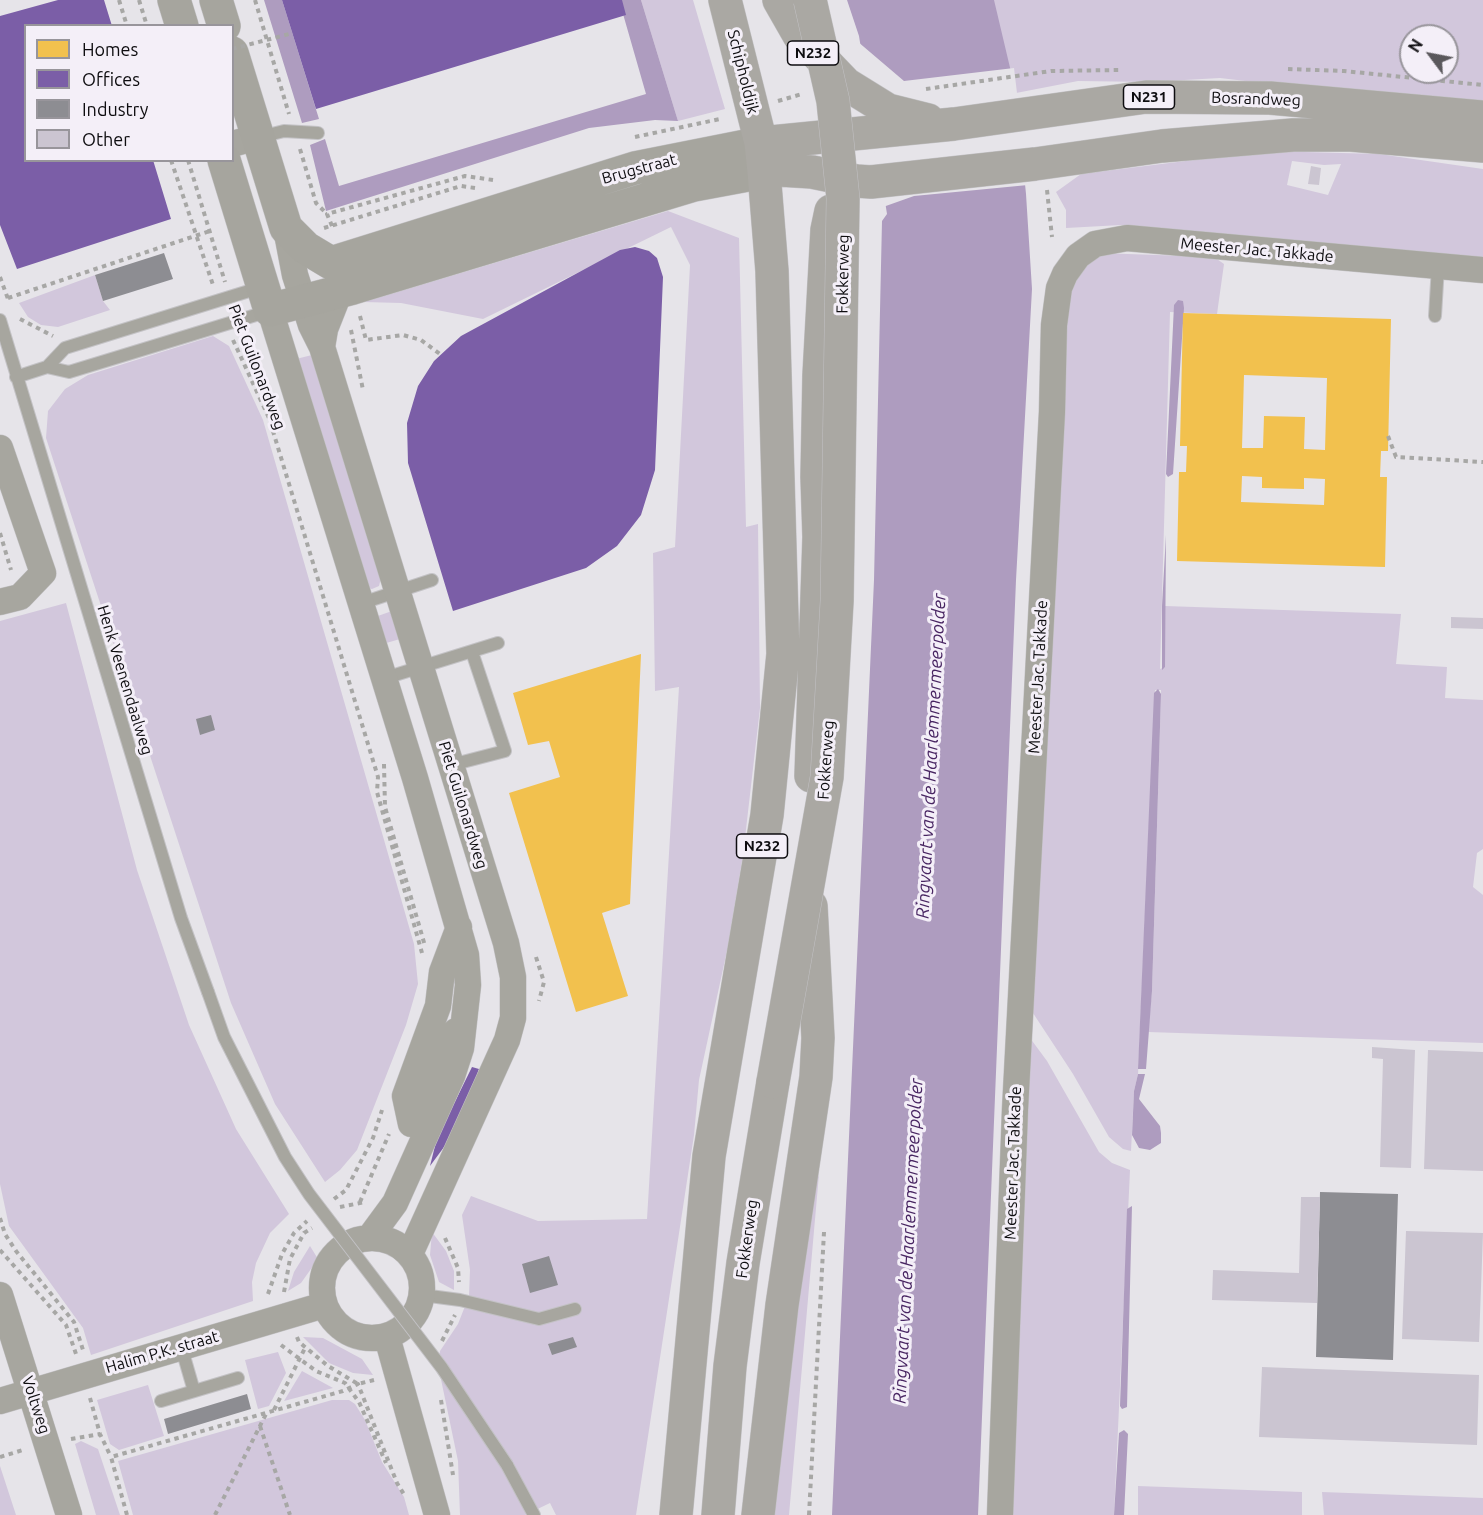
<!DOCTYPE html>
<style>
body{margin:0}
#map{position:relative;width:1483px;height:1515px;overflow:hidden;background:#e6e4e9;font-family:Ubuntu,sans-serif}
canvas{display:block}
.legend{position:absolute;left:24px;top:24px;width:210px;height:138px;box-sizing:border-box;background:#f4eff8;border:2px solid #98959b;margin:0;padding:8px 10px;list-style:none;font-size:18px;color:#0e0d10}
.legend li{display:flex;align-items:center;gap:12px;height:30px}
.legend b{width:30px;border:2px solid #98959b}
.north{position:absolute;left:1399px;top:24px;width:60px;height:60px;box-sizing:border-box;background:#f4eff8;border:2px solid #98959b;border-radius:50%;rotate:302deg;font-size:16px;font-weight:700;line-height:24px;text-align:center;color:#0e0d10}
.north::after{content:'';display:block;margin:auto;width:21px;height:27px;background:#5a585c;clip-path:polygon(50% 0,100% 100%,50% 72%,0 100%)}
</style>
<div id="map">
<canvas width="1483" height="1515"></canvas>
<ul class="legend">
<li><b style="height:16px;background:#f2c14e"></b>Homes</li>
<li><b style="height:16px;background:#7b5ea7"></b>Offices</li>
<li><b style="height:16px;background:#8d8d92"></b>Industry</li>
<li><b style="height:16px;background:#cbc5d1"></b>Other</li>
</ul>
<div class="north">N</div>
</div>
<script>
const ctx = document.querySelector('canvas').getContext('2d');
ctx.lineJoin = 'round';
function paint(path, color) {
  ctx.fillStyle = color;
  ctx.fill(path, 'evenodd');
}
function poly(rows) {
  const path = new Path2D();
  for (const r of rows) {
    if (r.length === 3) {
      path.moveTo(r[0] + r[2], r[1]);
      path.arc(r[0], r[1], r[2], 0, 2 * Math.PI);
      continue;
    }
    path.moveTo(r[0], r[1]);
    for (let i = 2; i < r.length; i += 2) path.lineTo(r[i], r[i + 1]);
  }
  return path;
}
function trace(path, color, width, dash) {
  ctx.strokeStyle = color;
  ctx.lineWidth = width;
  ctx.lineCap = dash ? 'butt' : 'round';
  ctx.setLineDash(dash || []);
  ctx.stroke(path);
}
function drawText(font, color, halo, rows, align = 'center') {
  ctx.font = font + ' Ubuntu,sans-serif';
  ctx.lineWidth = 6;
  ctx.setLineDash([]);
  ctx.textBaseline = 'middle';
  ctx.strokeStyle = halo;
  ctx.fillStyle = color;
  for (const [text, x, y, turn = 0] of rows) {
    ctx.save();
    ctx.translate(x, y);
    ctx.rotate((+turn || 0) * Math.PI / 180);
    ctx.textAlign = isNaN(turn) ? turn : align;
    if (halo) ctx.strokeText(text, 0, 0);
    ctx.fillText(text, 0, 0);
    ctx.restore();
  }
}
paint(poly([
 [641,0,693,0,725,109,678,121],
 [888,0,1483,0,1483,109,1220,78,1149,82,1078,81,1016,93],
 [1411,36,1447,36,1447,72,1411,72],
 [1266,151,1379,154,1483,169,1483,259,1337,254,1121,225,1066,228,1066,210,1056,192,1081,174],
 [1292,161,1324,165,1341,164,1328,195,1287,185],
 [668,211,739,238,746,527,758,524,760,708,743,855,728,946,699,1080,694,1135,636,1515,556,1515,550,1503,525,1515,460,1515,458,1461,438,1365,440,1351,458,1324,469,1296,470,1270,462,1215,471,1196,538,1221,647,1219,679,687,655,691,653,553,675,547,690,265,671,227,483,319,401,303,364,302],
 [1099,253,1214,257,1224,264,1217,314,1170,312,1160,669,1165,667,1165,606,1401,614,1396,664,1447,667,1445,698,1483,700,1483,849,1477,853,1473,887,1483,895,1483,1043,1148,1032,1152,991,1161,694,1161,690,1155,690,1138,1074,1134,1091,1131,1151,1123,1149,1109,1137,1073,1074,1033,1013,1063,311,1081,270],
 [95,275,103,301,110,310,58,327,41,325,28,317,19,303],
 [213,336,229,346,263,420,414,944,418,984,406,1025,357,1150,340,1170,325,1182,275,1104,231,1003,46,438,48,411,65,389,88,375],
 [312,355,381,578,379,586,372,589,367,588,296,359],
 [66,603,137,870,189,1025,236,1129,289,1214,270,1233,256,1263,252,1282,253,1301,91,1355,83,1328,9,1226,0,1184,0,621],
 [392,611,400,639,383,644,375,617],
 [1030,1038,1047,1061,1099,1152,1112,1163,1130,1170,1114,1515,1008,1515],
 [819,1174,789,1515,771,1515,797,1249],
 [432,1232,446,1251,454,1271,454,1290,439,1282,430,1255],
 [310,1246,318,1259,301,1283,288,1291,294,1272],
 [303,1337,323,1338,362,1359,373,1375,353,1373,329,1363],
 [278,1352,286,1373,269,1406,258,1409,245,1360],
 [302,1371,333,1388,284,1401],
 [148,1385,164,1436,119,1450,110,1444,97,1400],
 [332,1400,349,1400,355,1404,365,1420,382,1462,404,1497,409,1515,133,1515,118,1461],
 [81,1441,98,1449,120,1515,96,1515,75,1444],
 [0,1466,16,1515,0,1515],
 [1138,1486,1302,1492,1302,1515,1138,1515],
 [1322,1492,1483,1498,1483,1515,1324,1515]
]), '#d2c7dc');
paint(poly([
 [264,0,282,0,319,119,302,123],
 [619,0,641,0,678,121,655,120,589,128,326,211,310,145,325,139,339,186,646,94],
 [847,0,994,0,1016,93,1026,194,1032,289,1016,580,978,1515,832,1515,874,580,882,221,887,214,859,36],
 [1178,300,1183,301,1184,308,1173,474,1168,477,1166,474,1174,305],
 [1166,535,1165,667,1162,670,1162,606],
 [1158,689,1161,694,1152,991,1146,1069,1138,1069,1154,693],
 [1138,1074,1145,1074,1139,1099,1160,1126,1161,1133,1161,1143,1150,1150,1139,1148,1132,1135,1134,1091],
 [1132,1206,1127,1407,1122,1409,1120,1406,1127,1209],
 [1124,1430,1128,1434,1124,1515,1114,1515,1119,1433]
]), '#ae9cbf');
paint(poly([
 [857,41,904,81,1014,68,1028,185,914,196,883,207]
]), '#e6e4e9');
paint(poly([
 [1183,313,1391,319,1388,451,1381,451,1380,477,1387,477,1385,567,1177,561,1179,472,1186,472,1187,446,1180,446],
 [1244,375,1327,378,1325,450,1304,449,1305,417,1264,416,1263,448,1242,448],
 [1242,476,1262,477,1262,488,1304,489,1304,478,1325,479,1324,505,1241,502],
 [641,654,630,904,602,913,628,996,576,1012,509,793,560,777,549,741,528,745,513,693]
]), '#f2c14e');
paint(poly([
 [58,0,104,0,112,26,26,26,26,160,153,160,171,219,17,269,0,225,0,16],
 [282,0,622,0,626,15,316,109],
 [635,247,649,251,657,258,663,277,655,470,641,515,617,546,586,568,453,611,408,463,407,423,418,386,434,361,461,336,620,250],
 [472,1067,479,1069,471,1093,447,1143,430,1166,437,1138]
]), '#7b5ea7');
paint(poly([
 [164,253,173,279,103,301,95,275],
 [211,715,215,730,200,735,196,719],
 [1320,1192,1398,1194,1393,1360,1316,1357],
 [549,1256,558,1285,530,1293,522,1264],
 [573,1337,577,1347,552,1355,548,1344],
 [247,1394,251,1409,168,1434,164,1419]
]), '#8d8d92');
paint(poly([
 [1311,166,1321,168,1319,185,1308,184],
 [1451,617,1483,618,1483,629,1451,628],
 [1372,1047,1415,1050,1411,1168,1380,1167,1383,1059,1372,1058],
 [1428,1050,1483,1052,1483,1171,1424,1169],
 [1301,1197,1320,1197,1317,1303,1212,1300,1213,1270,1299,1273],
 [1406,1231,1483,1233,1479,1342,1402,1339],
 [1262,1367,1479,1375,1477,1445,1259,1437]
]), '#cbc5d1');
const lane = poly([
 [260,137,284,131,318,133],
 [1435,316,1438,266],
 [0,320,181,918,208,992],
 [47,367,65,348,262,287],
 [16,377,47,367,69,372,269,311],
 [359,604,432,580],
 [382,679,498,643],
 [451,765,505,751,472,652],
 [422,1295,460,1300,539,1319,575,1309],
 [181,1346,194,1391],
 [161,1401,238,1378],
 [507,1465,534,1515]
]);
const street = poly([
 [232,144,258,137],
 [286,228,295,275,311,325,322,347,506,943,513,977,513,1018,507,1040,410,1254],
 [270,310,415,778,466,955,468,985,461,1048,452,1076,395,1203,370,1237],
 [322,347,325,329,340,291],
 [0,448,43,573,20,597,0,602],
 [421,1100,434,1068,456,1031],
 [411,1124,405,1096,438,1006,442,972,459,927],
 [372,1288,50],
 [0,1295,69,1515],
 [387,1337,437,1515],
 [0,1401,324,1305],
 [1000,1515,1015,1110,1052,412,1054,325,1059,288,1065,274,1078,256,1095,244,1127,238,1483,270]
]);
const secondary = poly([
 [174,0,182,26],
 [216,0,224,26],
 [232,53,286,228,306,248,331,263,635,168,761,143],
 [224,160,270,310,353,288,694,185,764,172]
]);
const primary = poly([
 [779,0,799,35,846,84,888,110,928,120],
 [761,143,954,124,1146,97,1270,98,1483,117],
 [764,172,779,170,812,172,856,181,871,182,1035,164,1162,146,1293,135,1351,135,1483,146],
 [811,776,819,537,817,477,819,375,827,230,831,211],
 [676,1515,709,1156,767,815,783,654,772,271,764,172,761,143,725,0],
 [718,1515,730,1366,743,1263,773,1082],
 [758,1515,782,1305,816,1077,818,1038,811,906]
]);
trace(lane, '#c3c2c5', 14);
trace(street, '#c3c2c5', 27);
trace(secondary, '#c3c2c5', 34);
trace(primary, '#c3c2c5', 34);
trace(poly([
 [119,0,127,26],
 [139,0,147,26],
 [255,0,289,114],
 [1288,69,1344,71,1483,85],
 [926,89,1051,71,1121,70],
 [778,101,802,94],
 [635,137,720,119],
 [300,149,316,203,327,214],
 [171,160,213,285],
 [188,160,225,282],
 [1047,190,1052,237],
 [332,226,327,214,465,176,493,180],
 [324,228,461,186,475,188],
 [0,277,8,299],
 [8,298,210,231],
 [360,316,366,340,403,335,421,340,440,354],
 [20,319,53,336],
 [351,330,363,390],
 [242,338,271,402],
 [233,340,269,418,378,777,377,792,422,953],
 [1388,436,1396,457,1483,462],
 [0,533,11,570],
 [384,764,385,807,425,946],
 [536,957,544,982,539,1001],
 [334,1199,346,1190,373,1138,382,1110],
 [360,1202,389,1134],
 [340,1207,365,1202],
 [0,1218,5,1234,16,1251,74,1322,83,1350],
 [445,1238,458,1268,459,1282],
 [0,1250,66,1325,76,1354],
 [284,1292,290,1259,304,1233,312,1228],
 [268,1294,282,1254,294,1233,307,1221],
 [297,1337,299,1342,328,1366,358,1384,374,1380],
 [442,1341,455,1315],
 [281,1345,316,1371,345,1383,359,1402,386,1463],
 [90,1398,100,1434,111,1457],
 [441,1400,453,1475],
 [274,1410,305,1348],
 [260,1426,290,1515],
 [71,1439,100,1434],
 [0,1457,23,1450],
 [127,1515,111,1457,343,1391,358,1384,397,1483,405,1496],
 [215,1515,267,1412],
 [809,1515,824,1232]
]), '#a7a7a5', 4, [4.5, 4.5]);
trace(lane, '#a7a69f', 12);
trace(street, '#a7a69f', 26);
trace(secondary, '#a6a59e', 33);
trace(primary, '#aaa8a3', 33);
const laneBridge = poly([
 [208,992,224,1037,285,1157,309,1194,442,1368,507,1465]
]);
const primaryBridge = poly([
 [773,1082,827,777,837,601,843,198,833,101,810,0]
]);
trace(laneBridge, '#c3c2c5', 14, []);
trace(primaryBridge, '#c3c2c5', 34, []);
trace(poly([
 [232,49,293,33]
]), '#a7a7a5', 4, [4.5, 4.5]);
trace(laneBridge, '#a7a69f', 12);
trace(primaryBridge, '#aaa8a3', 33);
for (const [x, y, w] of [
 [813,53,51],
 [1149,97,51],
 [762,846,51]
]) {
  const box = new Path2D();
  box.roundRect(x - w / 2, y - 12, w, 24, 4.5);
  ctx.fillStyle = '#f4eff8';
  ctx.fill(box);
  trace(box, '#0e0d10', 1.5);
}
drawText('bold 15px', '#0e0d10', null, [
 ["N232",813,53],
 ["N231",1149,97],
 ["N232",762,846]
]);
drawText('16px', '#0e0d10', '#f4eff8', [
 ["Schipholdijk",743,72,76],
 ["Bosrandweg",1256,99,2],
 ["Brugstraat",639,169,-15],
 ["Meester Jac. Takkade",1257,250,5],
 ["Fokkerweg",843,274,-89],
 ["Piet Guilonardweg",257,367,69],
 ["Meester Jac. Takkade",1038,677,-87],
 ["Henk Veenendaalweg",125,680,73],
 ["Fokkerweg",826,760,-86],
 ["Piet Guilonardweg",463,805,73],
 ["Meester Jac. Takkade",1013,1163,-88],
 ["Fokkerweg",747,1239,-82],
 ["Halim P.K. straat",162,1352,-16],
 ["Voltweg",36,1405,72]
]);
drawText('italic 18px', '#482562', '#f4eff8', [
 ["Ringvaart van de Haarlemmermeerpolder",931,756,-87],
 ["Ringvaart van de Haarlemmermeerpolder",908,1241,-87]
]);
</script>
